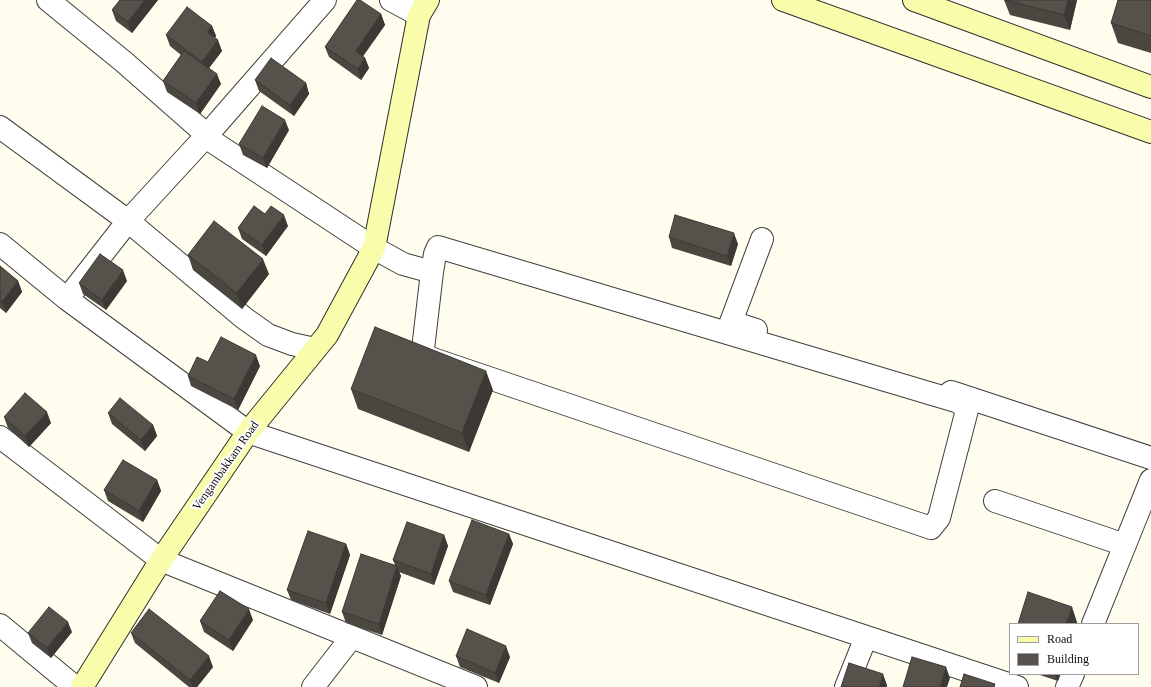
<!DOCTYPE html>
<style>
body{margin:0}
#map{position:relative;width:1151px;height:687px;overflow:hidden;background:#fffeee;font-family:Georgia,serif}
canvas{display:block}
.legend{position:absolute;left:1009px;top:623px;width:130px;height:52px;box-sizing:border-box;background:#fff;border:1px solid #9e9e9e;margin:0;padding:5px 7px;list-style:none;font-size:12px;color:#0d0d0d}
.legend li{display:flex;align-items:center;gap:8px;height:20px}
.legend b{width:20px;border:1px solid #9e9e9e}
</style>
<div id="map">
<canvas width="1151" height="687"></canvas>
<ul class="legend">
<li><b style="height:5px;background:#f9fdab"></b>Road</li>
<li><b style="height:11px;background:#56514a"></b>Building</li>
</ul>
</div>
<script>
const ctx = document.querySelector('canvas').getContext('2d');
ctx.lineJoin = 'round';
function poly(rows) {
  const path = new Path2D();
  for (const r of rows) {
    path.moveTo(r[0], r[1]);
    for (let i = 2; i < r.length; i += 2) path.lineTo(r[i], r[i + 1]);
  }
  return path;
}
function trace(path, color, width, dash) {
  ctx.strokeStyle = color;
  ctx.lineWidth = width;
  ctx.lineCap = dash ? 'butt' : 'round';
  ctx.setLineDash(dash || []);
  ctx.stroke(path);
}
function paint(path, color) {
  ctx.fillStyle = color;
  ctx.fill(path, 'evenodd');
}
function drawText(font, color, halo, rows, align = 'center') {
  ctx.font = font + ' Georgia,serif';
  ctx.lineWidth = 4;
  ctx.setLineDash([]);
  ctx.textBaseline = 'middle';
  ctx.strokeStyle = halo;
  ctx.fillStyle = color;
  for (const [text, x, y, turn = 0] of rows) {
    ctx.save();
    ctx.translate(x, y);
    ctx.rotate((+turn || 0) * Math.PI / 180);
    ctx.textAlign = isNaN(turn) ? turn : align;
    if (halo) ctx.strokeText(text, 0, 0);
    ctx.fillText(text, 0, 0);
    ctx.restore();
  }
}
const street = poly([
 [48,0,124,62,207,135,213,142,374,248,403,264,432,272,423,349,427,357,931,528,939,518,967,410,959,402,438,247,435,254,432,272],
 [391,0,419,15],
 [0,127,128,221,244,318,268,335,292,344,315,349],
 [0,244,67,299,248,432,1017,687],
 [67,299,128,221,207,135,325,0],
 [756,330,731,322,762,239],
 [951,392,1151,458],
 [0,437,161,560,476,687],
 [995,501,1125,545],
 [1093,624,1151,480],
 [0,625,75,687],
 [313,687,351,638],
 [846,687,866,637],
 [1067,687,1073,674]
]);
const secondary = poly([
 [783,0,1151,132],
 [914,0,1151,87],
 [82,687,161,560,248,432,327,335,374,248,419,15,428,0]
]);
trace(street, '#404040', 24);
trace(secondary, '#2f2f2f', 24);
trace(street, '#fff', 22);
trace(secondary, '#f9fdab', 22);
paint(poly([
 [120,0,158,0,132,33,116,21,112,10],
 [1004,0,1077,0,1070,30,1010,15],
 [1151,0,1151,53,1118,43,1111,23],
 [381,14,385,25,363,56,365,58,369,68,361,80,329,57,325,47],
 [212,26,216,36,215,38,222,51,209,68,221,84,200,114,167,92,163,81,181,55,170,46,166,35],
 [255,80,306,83,309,94,294,116,259,91],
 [289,130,267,168,243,155,239,144],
 [265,214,288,226,266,256,242,239,238,228],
 [669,237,738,244,731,266,672,248],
 [188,255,269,274,242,309,193,270],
 [0,266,18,281,22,292,6,313,0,308],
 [127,281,106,310,83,294,79,283],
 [208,362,260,366,238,410,191,386,188,376],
 [351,389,493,390,469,452,358,409],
 [108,413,153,425,157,436,145,451,112,424],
 [4,417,51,423,29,447,8,428],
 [157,480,161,491,143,522,108,501,104,490],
 [509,534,513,544,490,605,453,592,449,581],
 [444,535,448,546,434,585,399,572,401,576,382,635,346,623,342,612,395,565,393,560],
 [346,544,350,555,330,614,291,600,287,590],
 [253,620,233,651,204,632,200,621],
 [72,632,51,658,32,643,28,633],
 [131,633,213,667,197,687,189,687,135,643],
 [456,656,510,657,499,683,460,667],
 [1037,674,1060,674,1058,681]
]), '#4a4640');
paint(poly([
 [145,0,158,0,132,33,128,22],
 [1068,0,1077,0,1070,30,1064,15],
 [381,14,385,25,359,62,356,51],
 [212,26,216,36,211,43,207,32],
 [218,40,222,51,206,72,202,62],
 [365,58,369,68,361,80,358,69],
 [217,74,221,84,200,114,196,103],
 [306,83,309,94,294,116,290,105],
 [285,120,289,130,267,168,263,158],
 [284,215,288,226,266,256,262,245],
 [734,233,738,244,731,266,727,256],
 [263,259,269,274,242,309,237,293],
 [123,270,127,281,106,310,102,300],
 [18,281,22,292,6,313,2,302],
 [256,355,260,366,238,410,234,399],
 [486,371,493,390,469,452,462,433],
 [47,412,51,423,29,447,25,436],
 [153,425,157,436,145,451,141,440],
 [157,480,161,491,143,522,139,511],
 [509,534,513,544,490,605,486,595],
 [444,535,448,546,434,585,431,574],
 [346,544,350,555,330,614,326,603],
 [397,566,401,576,382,635,379,624],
 [1072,607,1077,622,1077,624,1066,624],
 [249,609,253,620,233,651,229,640],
 [68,622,72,632,51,658,47,648],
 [506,646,510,657,499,683,495,673],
 [209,656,213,667,197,687,193,687,190,680],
 [946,667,950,678,947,687,940,687],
 [883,674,887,685,887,687,879,687],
 [1055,674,1060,674,1058,681]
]), '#3c3934');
const building = poly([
 [120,0,145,0,128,22,112,10,120,0],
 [357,0,360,0,381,14,356,51,365,58,358,69,325,47,357,0],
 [1005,0,1068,0,1064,15,1005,0],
 [1118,0,1151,0,1151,36,1111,23,1118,0],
 [187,7,212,26,207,32,218,40,202,62,166,35,187,7],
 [184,51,217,74,196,103,163,81,184,51],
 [271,58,306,83,290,105,255,80,271,58],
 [262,106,285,120,263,158,239,144,262,106],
 [254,206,265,214,271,206,284,215,262,245,238,228,254,206],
 [675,215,734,233,727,256,669,237,675,215],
 [214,221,263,259,237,293,188,255,214,221],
 [100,254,123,270,102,300,79,283,100,254],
 [0,266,18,281,2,302,0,301,0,266],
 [375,327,486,371,462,433,351,389,375,327],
 [221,337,256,355,234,399,188,376,197,357,208,362,221,337],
 [25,393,47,412,25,436,4,417,25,393],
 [120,398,153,425,141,440,108,413,120,398],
 [123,460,157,480,139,511,104,490,123,460],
 [472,520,509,534,486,595,449,581,472,520],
 [407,522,444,535,431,574,393,560,407,522],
 [308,531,346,544,326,603,287,590,308,531],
 [361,554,397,566,379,624,342,612,361,554],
 [220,591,249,609,229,640,200,621,220,591],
 [1028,592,1072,607,1066,624,1018,624,1028,592],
 [49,607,68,622,47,648,28,633,49,607],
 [149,609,209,656,190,680,131,633,149,609],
 [467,629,506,646,495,673,456,656,467,629],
 [912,657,946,667,940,687,903,687,912,657],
 [849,663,883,674,879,687,841,687,849,663],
 [964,674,995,684,994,687,960,687,964,674]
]);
paint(building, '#56514a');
trace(building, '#3c3934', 1);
drawText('12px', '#0d0d0d', '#fff', [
 ["Vengambakkam Road",226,466,-55]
]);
</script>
